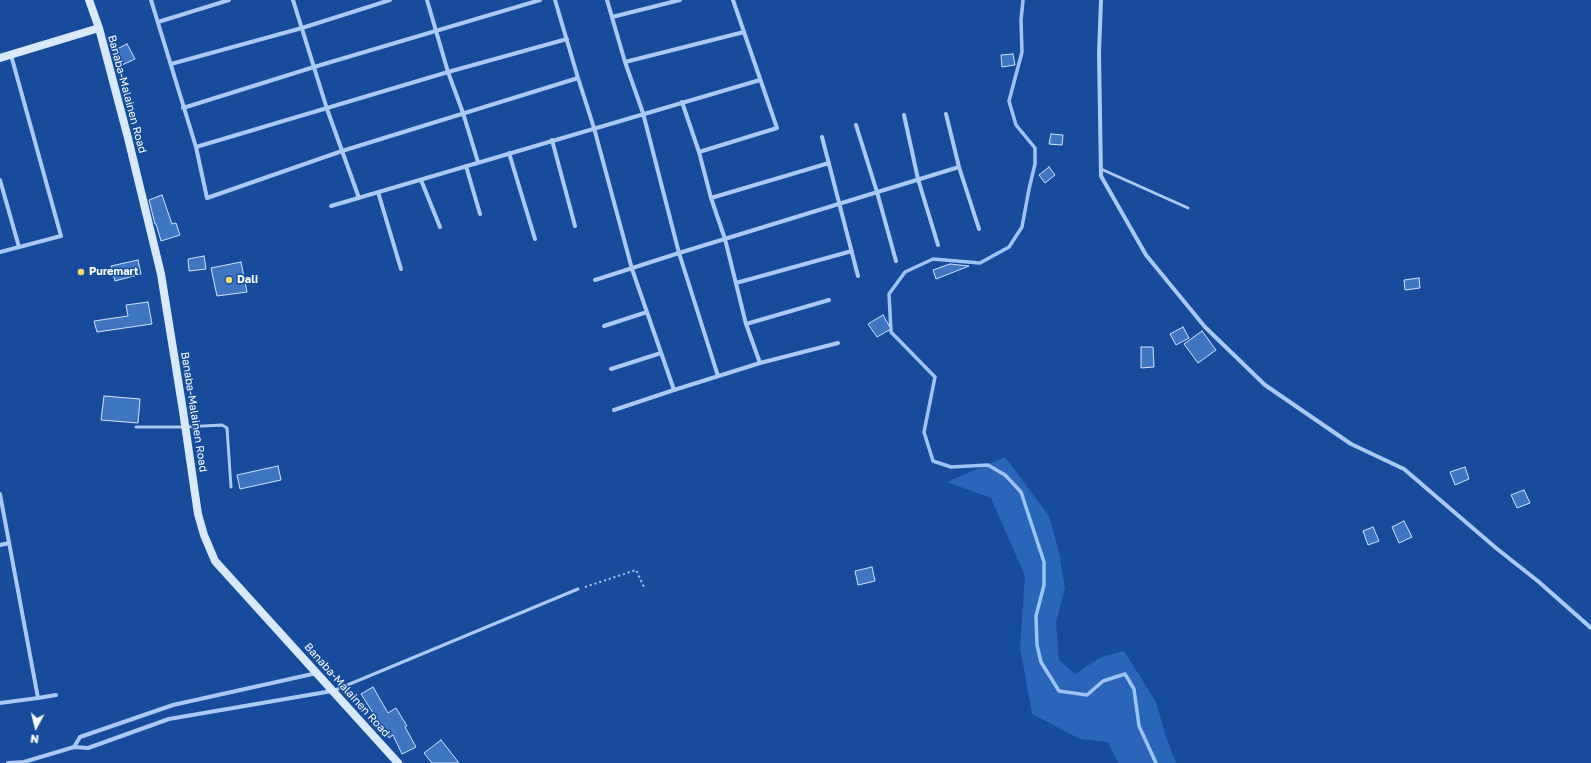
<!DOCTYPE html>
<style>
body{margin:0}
#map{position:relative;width:1591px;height:763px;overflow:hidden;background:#164c9b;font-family:"Golos Text",sans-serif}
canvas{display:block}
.north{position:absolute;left:16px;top:707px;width:40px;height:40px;-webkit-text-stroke:3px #164c9b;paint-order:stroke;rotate:187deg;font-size:11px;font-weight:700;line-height:16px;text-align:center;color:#fff}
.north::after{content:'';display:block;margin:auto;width:14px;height:18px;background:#fff;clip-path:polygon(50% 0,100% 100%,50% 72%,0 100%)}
</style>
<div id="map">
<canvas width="1591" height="763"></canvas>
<div class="north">N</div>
</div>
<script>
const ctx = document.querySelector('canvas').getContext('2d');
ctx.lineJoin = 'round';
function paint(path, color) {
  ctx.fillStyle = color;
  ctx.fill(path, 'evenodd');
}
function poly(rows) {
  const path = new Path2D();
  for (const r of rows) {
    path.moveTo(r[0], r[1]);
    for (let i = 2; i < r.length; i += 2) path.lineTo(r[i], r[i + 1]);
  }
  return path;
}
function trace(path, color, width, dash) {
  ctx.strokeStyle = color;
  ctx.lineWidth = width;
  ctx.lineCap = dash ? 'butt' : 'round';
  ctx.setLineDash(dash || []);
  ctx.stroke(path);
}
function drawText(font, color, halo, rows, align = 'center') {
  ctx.font = font + ' "Golos Text",sans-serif';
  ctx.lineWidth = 3;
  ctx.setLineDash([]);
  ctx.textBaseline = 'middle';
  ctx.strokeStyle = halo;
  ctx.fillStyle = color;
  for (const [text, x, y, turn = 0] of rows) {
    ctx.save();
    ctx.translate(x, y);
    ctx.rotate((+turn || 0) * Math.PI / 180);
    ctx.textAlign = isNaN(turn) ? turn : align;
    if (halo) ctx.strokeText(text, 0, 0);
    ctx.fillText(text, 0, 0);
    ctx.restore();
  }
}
paint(poly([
 [1005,457,1049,516,1059,552,1065,588,1056,623,1059,660,1075,674,1101,657,1124,651,1156,702,1166,737,1176,763,1118,763,1108,742,1080,739,1032,714,1020,647,1025,576,991,498,947,482]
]), '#2966b9');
trace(poly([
 [1023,0,1021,20,1022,52,1009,101,1016,125,1035,148,1035,164,1029,189,1022,227,1009,247,980,263,933,259,905,272,889,294,891,332,935,377,924,432,933,461,951,467,988,465,1005,475,1021,492,1044,562,1044,585,1036,616,1037,645,1041,662,1059,691,1087,695,1103,681,1125,674,1134,689,1139,726,1156,763]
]), '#9ec4f5', 3.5);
const building = poly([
 [127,44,135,59,122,65,115,50,127,44],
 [1013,54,1015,65,1002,67,1001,55,1013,54],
 [1051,134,1063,135,1062,145,1049,144,1051,134],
 [1049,167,1055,175,1045,183,1039,175,1049,167],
 [162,195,172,224,176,223,180,235,161,241,156,224,155,224,149,200,162,195],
 [204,256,206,269,189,271,188,259,204,256],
 [138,260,141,274,115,281,111,266,138,260],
 [241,262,247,292,217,296,211,268,241,262],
 [950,264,969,266,936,279,933,270,950,264],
 [1419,278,1420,288,1405,290,1404,280,1419,278],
 [148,302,152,324,97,332,94,321,128,316,126,305,148,302],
 [883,315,891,329,877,337,868,324,883,315],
 [1183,327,1189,338,1176,345,1170,334,1183,327],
 [1202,331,1216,350,1198,363,1184,344,1202,331],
 [1141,347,1153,347,1154,367,1141,368,1141,347],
 [104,396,140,399,138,423,101,420,104,396],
 [278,466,281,480,240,489,237,475,278,466],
 [1465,467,1469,479,1455,485,1450,472,1465,467],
 [1524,490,1530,503,1517,508,1511,495,1524,490],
 [1404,521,1412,537,1399,543,1392,527,1404,521],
 [1373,527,1379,541,1368,545,1363,531,1373,527],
 [872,567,875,581,858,585,855,571,872,567],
 [373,687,388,713,396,708,407,726,405,727,416,747,402,754,393,735,389,738,361,694,373,687],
 [441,740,459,763,432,763,424,753,441,740]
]);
paint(building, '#3e76c1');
trace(building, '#d3e5fd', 1);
trace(poly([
 [585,587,636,570,644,587]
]), '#abcaf3', 2, [2, 3]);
trace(poly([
 [1101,169,1188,208],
 [136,427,185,427,222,425,227,428,231,487],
 [333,691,578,589]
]), '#abcaf3', 3);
trace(poly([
 [151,0,196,147,207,198,342,151,578,78],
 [293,0,327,109,359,198],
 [427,0,448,72,463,113,478,162],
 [555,0,578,78,594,128,632,269,674,390],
 [607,0,625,62,643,113,679,253,718,376],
 [1101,0,1099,53,1101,176,1146,255,1205,327,1265,385,1351,444,1404,469,1496,548,1539,582,1591,628],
 [612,17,680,0],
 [158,22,229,0],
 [625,62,744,32],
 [171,64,302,28,390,0],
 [682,102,699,152,711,198,725,239,746,324,760,363],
 [183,108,314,67,540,0],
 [946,114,959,167,979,229],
 [904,115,918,179,938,245],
 [856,125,877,192,896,261],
 [822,137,858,276],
 [552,140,575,226],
 [196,147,448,72,567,39],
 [699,152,777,128,733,0],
 [509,153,535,239],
 [466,166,480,214],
 [0,180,19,247],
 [421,180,440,227],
 [378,192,401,269],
 [711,198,829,163],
 [331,206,760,80],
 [0,252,61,236,11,55],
 [595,280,679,253,959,167],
 [736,283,852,251],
 [746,324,829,300],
 [604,326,647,312],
 [611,369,661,353],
 [614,410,674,390,760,363,838,343],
 [0,494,38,698,0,703],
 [0,545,9,543],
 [38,698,56,695],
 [74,747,80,737,173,705,317,673],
 [8,763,24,762,74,747,88,748,169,719,332,691]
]), '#abcaf3', 4);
trace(poly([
 [89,0,99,28,128,138,161,274,183,411,198,514,204,535,215,561,398,763],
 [0,58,99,28]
]), '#dae8fc', 8);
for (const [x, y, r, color] of [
 [81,272,4,"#ffd86d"],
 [229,280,4,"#ffd86d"]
]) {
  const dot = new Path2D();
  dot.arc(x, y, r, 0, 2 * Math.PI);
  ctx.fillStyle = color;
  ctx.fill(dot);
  trace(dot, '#164c9b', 1.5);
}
drawText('11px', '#fff', '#164c9b', [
 ["Banaba-Malainen Road",127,94,75],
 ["Banaba-Malainen Road",194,412,81],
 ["Banaba-Malainen Road",347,690,48]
]);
drawText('bold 11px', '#fff', '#164c9b', [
 ["Puremart",89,272],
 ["Dali",237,280]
], 'left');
</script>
